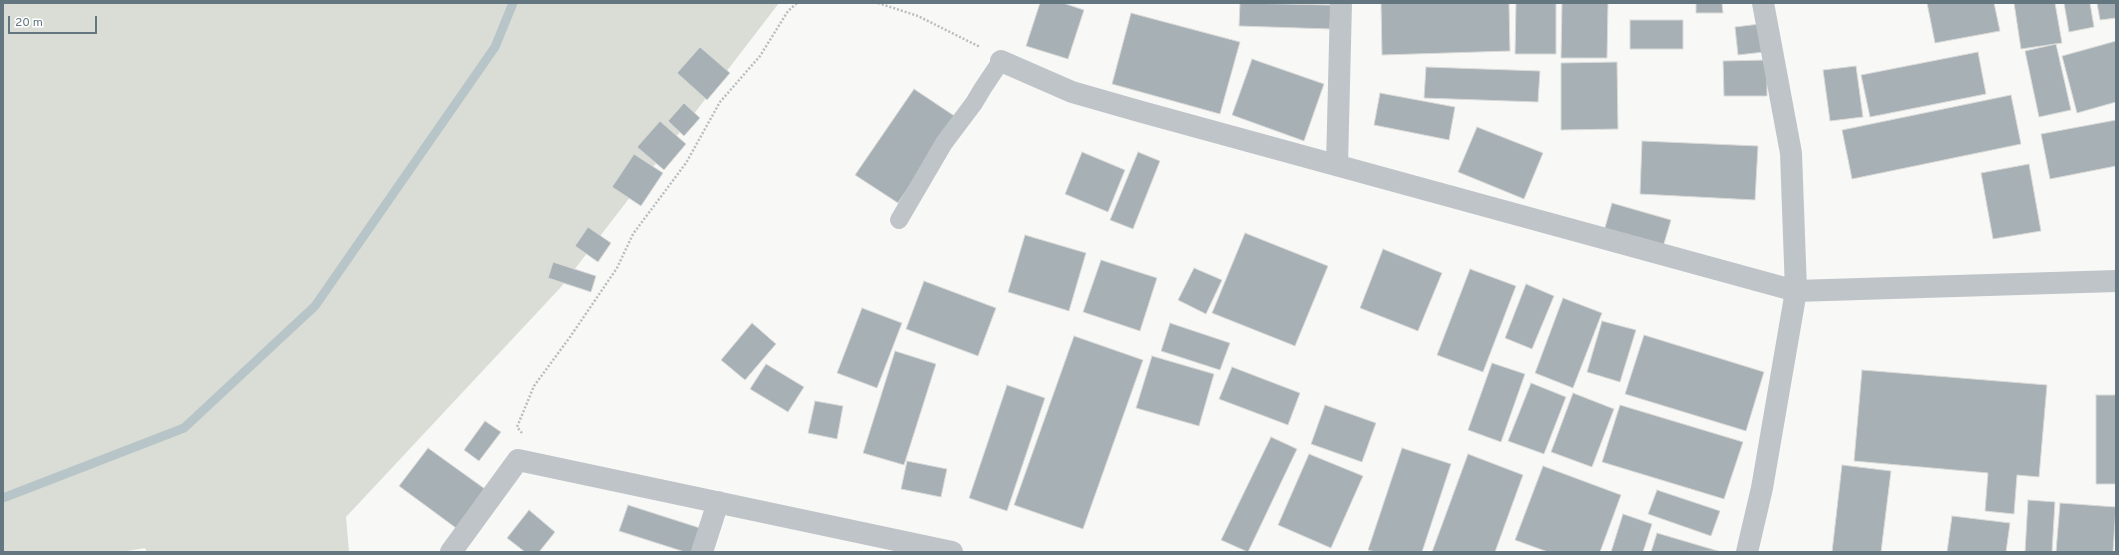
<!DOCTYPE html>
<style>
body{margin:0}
#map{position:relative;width:2119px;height:555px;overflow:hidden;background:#f8f8f6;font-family:Overpass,sans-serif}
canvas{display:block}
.frame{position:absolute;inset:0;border:4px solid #647680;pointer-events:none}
.scale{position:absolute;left:8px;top:16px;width:89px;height:18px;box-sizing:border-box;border:2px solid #647680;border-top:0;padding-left:5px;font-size:12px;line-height:14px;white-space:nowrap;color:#647680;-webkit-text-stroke:3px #fff;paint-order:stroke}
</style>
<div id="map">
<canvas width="2119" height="555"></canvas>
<div class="frame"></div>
<div class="scale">20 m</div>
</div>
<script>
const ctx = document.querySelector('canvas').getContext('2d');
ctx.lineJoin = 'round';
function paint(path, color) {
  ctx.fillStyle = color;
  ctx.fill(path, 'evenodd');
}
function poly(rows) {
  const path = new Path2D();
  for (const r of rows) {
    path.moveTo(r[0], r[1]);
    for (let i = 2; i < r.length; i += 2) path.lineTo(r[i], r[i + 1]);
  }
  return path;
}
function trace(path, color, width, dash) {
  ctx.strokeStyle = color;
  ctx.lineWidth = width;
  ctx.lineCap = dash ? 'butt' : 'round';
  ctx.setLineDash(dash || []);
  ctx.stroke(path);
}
paint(poly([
 [3,3,779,3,561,287,346,517,349,552,147,552,145,548,121,552,3,552]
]), '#d9ddd5');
trace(poly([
 [3,498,184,428,315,306,495,47,513,3]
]), '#b7c5c8', 9);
const building = poly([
 [1040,3,1063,3,1084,10,1068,59,1026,46,1040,3],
 [1240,3,1331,5,1330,29,1239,26,1240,3],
 [1381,3,1509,3,1510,51,1382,55,1381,3],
 [1516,3,1556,3,1556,54,1515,54,1516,3],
 [1562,3,1608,3,1607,58,1561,58,1562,3],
 [1696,3,1722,3,1723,13,1696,13,1696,3],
 [1927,3,1994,3,2000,31,1935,43,1927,3],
 [2014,3,2055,3,2062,43,2021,49,2014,3],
 [2064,3,2090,3,2094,27,2069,32,2064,3],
 [2097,3,2116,3,2116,18,2100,20,2097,3],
 [1131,13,1240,42,1220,114,1112,84,1131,13],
 [1630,20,1683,20,1683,49,1630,49,1630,20],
 [1760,24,1764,52,1738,55,1735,27,1760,24],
 [2116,41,2116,102,2077,113,2062,56,2116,41],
 [2056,44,2071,110,2039,117,2025,51,2056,44],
 [700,47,730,73,707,100,677,73,700,47],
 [1978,52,1986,94,1870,117,1861,75,1978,52],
 [1252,59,1324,84,1304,141,1232,115,1252,59],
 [1767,60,1767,96,1724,96,1723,61,1767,60],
 [1617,62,1618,129,1561,130,1561,63,1617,62],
 [1856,66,1863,117,1830,121,1823,70,1856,66],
 [1426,67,1540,71,1538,102,1424,98,1426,67],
 [914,89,956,117,898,203,855,175,914,89],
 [1380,93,1455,107,1449,140,1374,125,1380,93],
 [2011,95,2021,144,1852,179,1842,130,2011,95],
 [684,103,700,118,684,136,668,121,684,103],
 [2116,120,2116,166,2050,179,2041,134,2116,120],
 [660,121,686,144,664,170,637,147,660,121],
 [1477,127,1543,153,1524,199,1458,172,1477,127],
 [1642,141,1758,146,1755,200,1640,194,1642,141],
 [1082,152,1125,170,1108,212,1065,194,1082,152],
 [1138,152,1160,161,1133,229,1110,220,1138,152],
 [634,154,663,173,641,206,612,187,634,154],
 [2029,164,2041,231,1993,239,1981,173,2029,164],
 [1612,203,1671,220,1663,247,1604,231,1612,203],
 [588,227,611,243,598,262,575,246,588,227],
 [1245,233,1328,266,1295,346,1212,313,1245,233],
 [1025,235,1086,253,1069,311,1008,292,1025,235],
 [1383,249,1442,273,1418,331,1360,308,1383,249],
 [1101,260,1157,278,1140,331,1083,312,1101,260],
 [553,262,596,276,591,292,548,278,553,262],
 [1194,268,1222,280,1206,314,1178,300,1194,268],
 [1470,269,1516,286,1483,372,1437,355,1470,269],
 [924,281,996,308,978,356,906,329,924,281],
 [1526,284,1554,296,1532,349,1505,338,1526,284],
 [1563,298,1602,313,1573,388,1535,373,1563,298],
 [862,308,902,323,877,388,837,373,862,308],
 [1602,321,1636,330,1620,382,1587,372,1602,321],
 [752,323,776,344,745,380,721,360,752,323],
 [1170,323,1230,343,1220,370,1161,351,1170,323],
 [1644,335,1764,372,1746,431,1625,394,1644,335],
 [1074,336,1143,360,1083,529,1014,505,1074,336],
 [895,351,936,364,904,465,863,453,895,351],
 [1152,356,1214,374,1199,426,1136,408,1152,356],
 [1492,363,1525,374,1501,442,1468,430,1492,363],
 [766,364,804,387,788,412,750,389,766,364],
 [1232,367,1300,393,1288,425,1219,399,1232,367],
 [1862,370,2047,385,2039,477,2017,475,2014,514,1985,511,1988,473,1854,461,1862,370],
 [1531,383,1566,397,1544,454,1508,441,1531,383],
 [1007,385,1045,398,1007,511,969,498,1007,385],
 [1573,393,1614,409,1592,467,1551,452,1573,393],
 [2096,395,2116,395,2116,484,2096,484,2096,395],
 [815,401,843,406,837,439,808,433,815,401],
 [1325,405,1376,423,1362,462,1311,444,1325,405],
 [1620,405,1743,442,1724,499,1602,462,1620,405],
 [485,421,501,432,479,461,464,450,485,421],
 [1271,437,1297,449,1248,552,1221,540,1271,437],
 [428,448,485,489,456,528,399,486,428,448],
 [1402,448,1451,464,1422,552,1375,552,1368,550,1402,448],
 [1309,454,1363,476,1331,548,1278,525,1309,454],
 [1468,454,1523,475,1495,552,1432,552,1468,454],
 [907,461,947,469,941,497,901,489,907,461],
 [1842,465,1891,471,1881,552,1832,552,1842,465],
 [1543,466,1621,495,1600,552,1548,552,1515,540,1543,466],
 [1657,490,1720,511,1711,536,1648,514,1657,490],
 [2028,500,2055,502,2052,552,2025,552,2028,500],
 [2060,503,2116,507,2113,552,2056,552,2060,503],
 [628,505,703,529,695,552,685,552,619,531,628,505],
 [529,510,555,532,539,552,525,552,507,538,529,510],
 [1623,514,1652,524,1643,552,1611,552,1623,514],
 [1952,516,2010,523,2006,552,1947,552,1952,516],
 [1657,533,1718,551,1651,552,1657,533]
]);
paint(building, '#a6b0b5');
trace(building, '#dadad8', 1);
trace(poly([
 [878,3,918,16,980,47],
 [522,433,517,427,534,386,570,337,617,268,633,234,686,163,720,102,760,56,788,11,797,3]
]), '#babdc0', 2.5, [2, 2]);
trace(poly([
 [899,220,944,143,974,103,983,88,1001,61]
]), '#bfc4c8', 18);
trace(poly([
 [1001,61,1072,92,1142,112,1796,291,2116,281],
 [1337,165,1341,3],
 [451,552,518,460,952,552],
 [702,552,718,502],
 [1747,552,1762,488,1796,291,1791,153,1763,3]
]), '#bfc4c8', 22);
</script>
